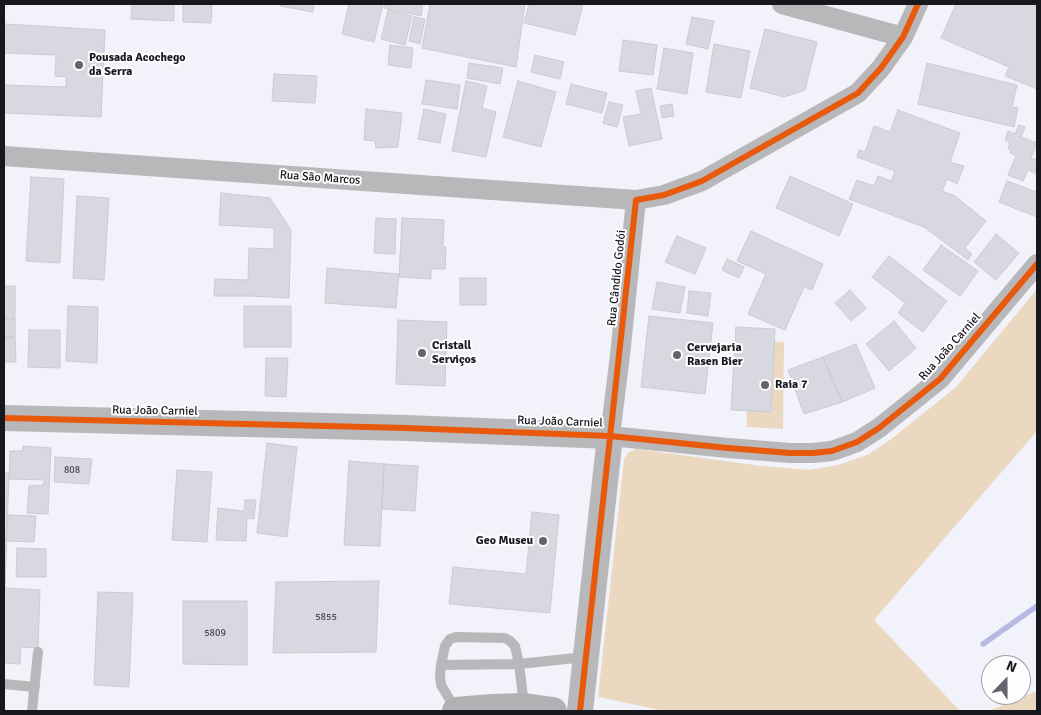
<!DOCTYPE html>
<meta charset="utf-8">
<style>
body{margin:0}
#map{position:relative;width:1041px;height:715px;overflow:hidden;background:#f1f2fa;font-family:Signika,sans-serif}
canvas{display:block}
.frame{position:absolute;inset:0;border:5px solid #17171e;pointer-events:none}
.north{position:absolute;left:981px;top:655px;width:50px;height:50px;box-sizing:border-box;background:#fdfdfd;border:1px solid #a1a1a4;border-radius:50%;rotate:22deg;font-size:14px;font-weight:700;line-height:20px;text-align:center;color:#17171e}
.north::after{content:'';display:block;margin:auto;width:18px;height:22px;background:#63646b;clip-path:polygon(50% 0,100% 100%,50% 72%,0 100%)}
</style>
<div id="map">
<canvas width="1041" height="715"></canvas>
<div class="frame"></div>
<div class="north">N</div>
</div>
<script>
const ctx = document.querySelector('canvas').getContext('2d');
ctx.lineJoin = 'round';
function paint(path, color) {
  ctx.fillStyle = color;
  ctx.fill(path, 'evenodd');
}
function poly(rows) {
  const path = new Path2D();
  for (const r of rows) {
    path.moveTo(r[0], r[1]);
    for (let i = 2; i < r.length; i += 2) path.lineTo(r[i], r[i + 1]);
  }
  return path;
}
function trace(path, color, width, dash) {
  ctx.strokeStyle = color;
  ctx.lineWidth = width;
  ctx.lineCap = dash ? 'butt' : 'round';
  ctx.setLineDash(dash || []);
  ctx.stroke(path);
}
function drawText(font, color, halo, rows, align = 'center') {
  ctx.font = font + ' Signika,sans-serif';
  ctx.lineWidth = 4;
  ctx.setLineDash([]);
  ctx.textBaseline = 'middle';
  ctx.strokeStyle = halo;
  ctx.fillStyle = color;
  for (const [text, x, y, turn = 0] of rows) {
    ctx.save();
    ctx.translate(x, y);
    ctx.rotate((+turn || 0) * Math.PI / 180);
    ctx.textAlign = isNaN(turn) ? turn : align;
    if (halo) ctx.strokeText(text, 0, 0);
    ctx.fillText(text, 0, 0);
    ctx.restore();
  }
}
paint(poly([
 [1037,289,1037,431,874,620,960,711,665,711,598,697,624,460,629,452,636,449,762,466,809,470,838,465,867,455,890,440,956,387],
 [746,340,784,342,783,429,747,427],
 [1037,691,1037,711,989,711]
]), '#ead9c0');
trace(poly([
 [983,644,1037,606]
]), '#b7b9e5', 5.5);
const building = poly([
 [132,4,174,4,174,21,131,19,132,4],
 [183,4,212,4,211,23,183,22,183,4],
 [280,4,314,4,313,12,280,6,280,4],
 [349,4,383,4,374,42,342,34,349,4],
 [385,4,423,4,421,16,384,8,385,4],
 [430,4,525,4,516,67,422,48,430,4],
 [529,4,583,4,575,35,524,23,529,4],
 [956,4,1037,4,1037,89,1005,76,1009,67,941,38,956,4],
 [388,10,412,16,405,45,381,39,388,10],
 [414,17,425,19,420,44,409,41,414,17],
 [692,17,714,21,708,49,686,44,692,17],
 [4,24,105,30,101,117,4,113,4,85,66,87,66,77,55,76,56,55,4,53,4,24],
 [765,29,817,42,805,90,784,97,750,88,765,29],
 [623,40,657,45,653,75,619,71,623,40],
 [714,44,750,51,741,98,706,92,714,44],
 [390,45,413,48,411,68,388,65,390,45],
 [664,48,693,53,687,94,657,89,664,48],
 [535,55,564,62,560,79,531,72,535,55],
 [469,63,503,68,500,84,467,78,469,63],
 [927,63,1017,85,1012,107,1018,108,1014,127,918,104,927,63],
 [274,74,317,76,315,103,272,101,274,74],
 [426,80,460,85,457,109,422,104,426,80],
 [466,81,487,86,482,108,496,112,486,157,452,151,466,81],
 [518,81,556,92,541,147,503,137,518,81],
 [571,84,607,93,602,113,566,104,571,84],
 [651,88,662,139,629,146,623,117,641,114,636,91,651,88],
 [609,102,623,105,617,127,603,123,609,102],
 [672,104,674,116,662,118,660,106,672,104],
 [366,109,402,113,398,147,376,148,375,141,364,140,366,109],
 [424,109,446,114,440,143,418,139,424,109],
 [898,110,960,133,950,162,964,166,957,184,947,179,942,191,955,196,986,221,965,248,972,254,968,260,924,227,849,199,857,180,874,186,878,176,891,181,895,171,857,157,859,150,865,152,874,126,890,132,898,110],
 [1019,125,1025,127,1021,137,1037,143,1031,158,1037,160,1037,174,1028,170,1023,181,1008,175,1016,156,1010,153,1011,150,1008,149,1010,142,1005,140,1008,131,1015,134,1019,125],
 [790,176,853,204,839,236,776,208,790,176],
 [31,177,64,179,60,263,26,261,31,177],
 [1007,181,1037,192,1037,217,999,202,1007,181],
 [221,193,270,198,291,230,289,298,250,296,214,296,215,279,248,280,249,248,274,249,274,228,219,225,221,193],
 [77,196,109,198,104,280,73,278,77,196],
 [376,218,396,219,395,254,374,253,376,218],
 [402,218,444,220,443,247,446,247,445,269,431,269,431,279,399,277,402,218],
 [751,231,823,264,812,290,804,287,785,330,748,314,766,274,737,261,751,231],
 [996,234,1019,253,996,280,974,262,996,234],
 [677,236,706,248,695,274,665,262,677,236],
 [941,245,978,271,960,296,923,270,941,245],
 [889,256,947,301,923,332,898,313,905,303,872,277,889,256],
 [727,259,744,267,739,278,722,270,727,259],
 [327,268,399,274,396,308,325,303,327,268],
 [460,278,486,278,486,305,460,305,460,278],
 [657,282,685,287,680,313,652,309,657,282],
 [4,286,15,286,15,319,4,319,4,286],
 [850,290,866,308,851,321,835,303,850,290],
 [689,291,711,293,708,316,687,313,689,291],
 [68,306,98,307,97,363,66,361,68,306],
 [244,306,291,306,291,347,244,347,244,306],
 [649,316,713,323,705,394,641,387,649,316],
 [4,319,15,319,15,337,4,337,4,319],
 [398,320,447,322,445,386,396,384,398,320],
 [894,321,916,348,889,371,866,344,894,321],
 [736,327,775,329,771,412,731,410,736,327],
 [29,330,60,330,60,368,28,367,29,330],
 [4,337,15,337,16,362,4,362,4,337],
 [856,344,875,388,842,402,823,357,856,344],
 [823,357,842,402,804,414,788,370,823,357],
 [266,358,288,358,286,397,265,396,266,358],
 [267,443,297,447,287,537,257,533,267,443],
 [23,446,51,448,48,514,27,513,29,486,43,485,45,480,9,479,10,451,23,451,23,446],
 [55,457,92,459,89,484,54,482,55,457],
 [349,461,384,464,380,546,344,545,349,461],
 [384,464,418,466,415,511,382,509,384,464],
 [177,470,212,472,207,542,172,540,177,470],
 [4,473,9,473,5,588,40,590,38,648,21,647,20,664,4,663,4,473],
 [245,500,256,500,254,519,247,518,246,541,216,540,218,508,244,511,245,500],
 [532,512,559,515,550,613,449,604,453,567,526,574,532,512],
 [8,515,36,516,34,542,6,541,8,515],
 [17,548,46,549,46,577,16,577,17,548],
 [379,581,376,652,273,653,276,582,379,581],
 [98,592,133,593,129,687,94,685,98,592],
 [183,601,247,601,247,665,183,664,183,601]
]);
paint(building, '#d8d9e0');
trace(building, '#cacbd2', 1);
trace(poly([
 [441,665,519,664,585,657],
 [4,684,35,687],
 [456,710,441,685,440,676,441,665,445,646,450,639,456,637,505,638,510,641,515,646,519,664,524,705],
 [32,711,38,652]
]), '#b8b7b9', 10);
trace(poly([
 [782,4,903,37],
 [918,4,903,37,881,68,858,93,702,181,664,195,636,200,620,355,610,436,728,448,790,453,813,453,832,451,857,442,879,428,940,379,1037,264],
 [4,156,636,200]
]), '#b8b7b9', 20);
trace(poly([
 [4,418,406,428,610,436,580,711]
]), '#b8b7b9', 26);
trace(poly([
 [456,711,492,708,524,707,553,711]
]), '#b1b1b3', 28);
trace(poly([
 [4,418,406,428,610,436,728,448,790,453,813,453,832,451,857,442,879,428,940,379,1037,264],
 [580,711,636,200,664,195,702,181,858,93,881,68,903,37,918,4]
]), '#e8590c', 6);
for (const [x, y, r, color] of [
 [79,65,5,"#63646b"],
 [422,353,5,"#63646b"],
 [677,355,5,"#63646b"],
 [765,385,5,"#63646b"],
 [543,541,5,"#63646b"]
]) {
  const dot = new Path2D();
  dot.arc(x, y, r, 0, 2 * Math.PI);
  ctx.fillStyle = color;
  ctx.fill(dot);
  trace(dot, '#fdfdfd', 2);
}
drawText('10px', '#4a4a52', null, [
 ["808",72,470],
 ["5855",326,617],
 ["5809",215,633]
]);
drawText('bold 12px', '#17171e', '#fdfdfd', [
 ["Pousada Acochego",89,58],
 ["da Serra",89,72],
 ["Cristall",432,346],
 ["Serviços",432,360],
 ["Cervejaria",687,348],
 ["Rasen Bier",687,362],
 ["Raia 7",775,385],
 ["Geo Museu",533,541,"right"]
], 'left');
drawText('12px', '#17171e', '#fdfdfd', [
 ["Rua São Marcos",320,178,4],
 ["Rua Cândido Godói",617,278,-84],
 ["Rua João Carniel",950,347,-48],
 ["Rua João Carniel",155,411,1],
 ["Rua João Carniel",560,422,2]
]);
</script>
